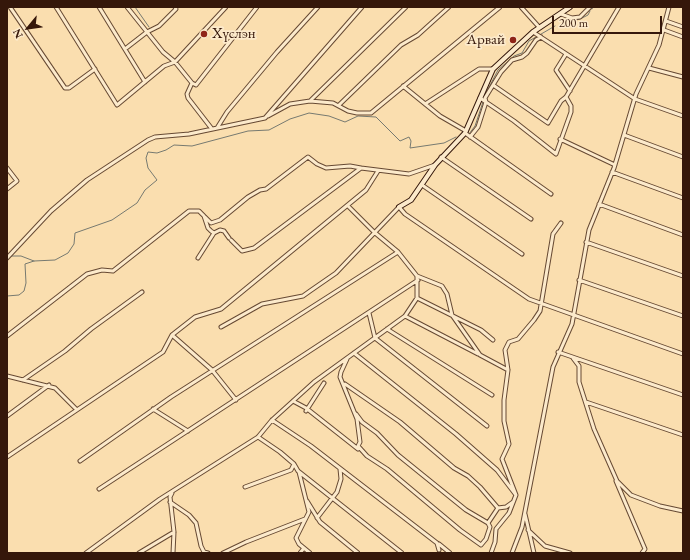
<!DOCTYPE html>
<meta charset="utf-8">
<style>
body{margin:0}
#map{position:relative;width:690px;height:560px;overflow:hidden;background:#fadeaf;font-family:"EB Garamond",serif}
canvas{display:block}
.frame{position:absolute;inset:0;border:8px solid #35170a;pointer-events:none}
.north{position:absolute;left:8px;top:8px;width:40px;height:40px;-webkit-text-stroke:3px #fceacb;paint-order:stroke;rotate:241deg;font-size:11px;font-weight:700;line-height:16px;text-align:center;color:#35170a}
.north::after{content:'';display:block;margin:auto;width:14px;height:18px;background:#35170a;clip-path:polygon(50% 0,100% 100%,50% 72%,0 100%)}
.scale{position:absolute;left:552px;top:16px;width:110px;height:18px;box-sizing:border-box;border:2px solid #35170a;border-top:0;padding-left:5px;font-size:12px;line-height:14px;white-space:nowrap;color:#35170a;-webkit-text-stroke:3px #fceacb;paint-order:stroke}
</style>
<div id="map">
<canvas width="690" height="560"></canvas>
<div class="frame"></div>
<div class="north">N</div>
<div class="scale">200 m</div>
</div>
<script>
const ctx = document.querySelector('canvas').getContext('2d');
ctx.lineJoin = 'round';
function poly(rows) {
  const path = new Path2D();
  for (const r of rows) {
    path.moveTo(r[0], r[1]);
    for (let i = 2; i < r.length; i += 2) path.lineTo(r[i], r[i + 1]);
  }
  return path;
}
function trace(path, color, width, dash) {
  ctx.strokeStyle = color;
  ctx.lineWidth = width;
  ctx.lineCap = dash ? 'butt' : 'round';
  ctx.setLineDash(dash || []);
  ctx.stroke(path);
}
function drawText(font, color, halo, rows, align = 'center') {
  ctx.font = font + ' "EB Garamond",serif';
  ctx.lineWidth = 3.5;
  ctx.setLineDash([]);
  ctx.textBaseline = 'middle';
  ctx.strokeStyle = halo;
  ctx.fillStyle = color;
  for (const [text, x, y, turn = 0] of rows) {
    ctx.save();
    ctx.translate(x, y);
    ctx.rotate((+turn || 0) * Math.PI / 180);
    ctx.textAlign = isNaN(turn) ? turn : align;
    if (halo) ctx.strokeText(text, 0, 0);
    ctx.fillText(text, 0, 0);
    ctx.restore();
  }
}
trace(poly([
 [135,7,149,27],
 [592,9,593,7],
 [565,23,580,19,588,15,590,11],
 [484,97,498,70,514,56,522,53,529,41,555,26],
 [469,134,475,126,483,102],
 [10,256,21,256,34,261],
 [7,296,19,295,24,291,26,283,25,264,34,261,55,260,68,253,74,244,75,233,112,220,137,203,145,190,157,180,148,168,146,158,148,152,157,153,166,150,174,145,192,146,248,131,269,130,290,119,309,113,329,116,345,122,358,116,376,117,400,141,409,137,411,141,410,148,444,143,456,137]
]), '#767970', 1);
const street = poly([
 [10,7,65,88,69,88,95,69],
 [56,7,117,105,164,66,175,62,226,7],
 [99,7,145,82],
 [127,7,163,52,175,62,192,83,196,85,257,7],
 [521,7,539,27],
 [561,14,572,18,580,17,590,7],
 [666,21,683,27],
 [664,30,683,37],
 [533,32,635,99,683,116],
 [125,49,147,32,159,26,176,9,175,7],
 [566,54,556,70,570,91],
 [649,68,683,77],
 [192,83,187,94,188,98,212,129],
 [493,85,548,123,561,101,566,97],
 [403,86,440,116,466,131],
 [480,98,514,121,556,154,571,112,571,106,566,97,619,7],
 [310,101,406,7],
 [425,104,479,69,493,69],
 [339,105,401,45,418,35,449,7],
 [268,116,290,104,310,101,333,103,348,111,357,113,371,113,500,7],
 [217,128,227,112,277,52,318,7],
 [465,133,551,194],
 [624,135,683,157],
 [470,137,478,127,486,102,485,98,501,72,512,60,522,57,527,53,536,40,541,37],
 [560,139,615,165],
 [441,157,531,219],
 [7,168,17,181,7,189],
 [612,172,683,198],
 [422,185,522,254],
 [599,204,683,235],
 [205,217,211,223,220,220,248,197,260,190,266,189,308,157,317,164,326,168,350,166,361,168],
 [231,240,242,251,254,248,361,168,409,174,435,165],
 [586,242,683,276],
 [7,258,51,211,87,180,148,140,155,137,189,134,265,118,362,7],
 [198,258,214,233],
 [417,276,442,286,447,294,452,315,480,355,508,370],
 [579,280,683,316],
 [417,298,481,330,493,340],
 [369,313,375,338,487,426],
 [405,316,478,354],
 [221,327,262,304,303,296,310,291,336,273,399,207,405,214,529,299,683,354],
 [387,329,492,395],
 [172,335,212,370,236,400],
 [7,336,87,274,102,270,113,271,189,211,199,211,204,216,208,228,211,231,214,233,220,230,224,231,229,238],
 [558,352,683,395],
 [354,353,456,434,497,470,516,495],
 [573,358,579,366,579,382,594,429,617,481,631,495,660,506,683,511],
 [347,359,341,372,340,377,357,419,360,442,358,446,367,456,387,469,460,530,481,545,486,539,490,527,488,523,498,508,506,507,513,502],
 [7,376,55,388,76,409],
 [23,380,65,351,91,329,142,292],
 [345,384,400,422,454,468,468,476,480,487,498,508],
 [293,401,306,408,358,449],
 [586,402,683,435],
 [153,409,188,431],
 [306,411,324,383],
 [356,414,362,422,377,433,398,455,466,510,488,523],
 [7,416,49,385],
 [272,420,311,446,437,543,439,550],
 [258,437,280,452,294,464,298,471,402,553],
 [7,457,163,352,172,335,195,317,221,309,366,190,378,171],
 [80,461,171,397,398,252],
 [299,472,309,512,296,538,299,544,310,553],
 [616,481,645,549,642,553],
 [245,487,291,470,294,464],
 [99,489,418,280],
 [172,493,170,497,174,532,173,553],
 [307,501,320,522,358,553],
 [170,502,189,515,196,523,201,546,204,552,208,553],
 [525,514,534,553],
 [317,518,337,492,341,479,340,469],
 [528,530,545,546,570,553],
 [439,544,450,553],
 [86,553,160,499,258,437,272,420,314,382,405,316,417,298,417,276,398,252,374,232,348,206],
 [139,553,174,532],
 [223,553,246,542,305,519],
 [300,553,304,548],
 [491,553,495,542,496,529,509,513,516,495,502,459,509,444,504,421,504,400,508,370,505,350,509,342,518,339,534,320,540,311,553,234,561,223],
 [512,553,522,527,553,367,572,324,589,230,614,168,636,94,659,45,669,7]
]);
const secondary = poly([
 [399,207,411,200,435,165,465,133,493,69,533,32,570,7]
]);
trace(street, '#664933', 5);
trace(secondary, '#35170a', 6);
trace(street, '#fceacb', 3);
trace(secondary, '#fceacb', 4);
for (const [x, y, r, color] of [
 [204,34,4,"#8f2418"],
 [513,40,4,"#8f2418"]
]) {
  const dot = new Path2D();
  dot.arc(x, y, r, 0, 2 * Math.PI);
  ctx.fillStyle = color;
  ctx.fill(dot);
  trace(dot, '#fceacb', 1.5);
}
drawText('15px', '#35170a', '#fceacb', [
 ["Хүслэн",212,34],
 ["Арвай",505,40,"right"]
], 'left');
</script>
